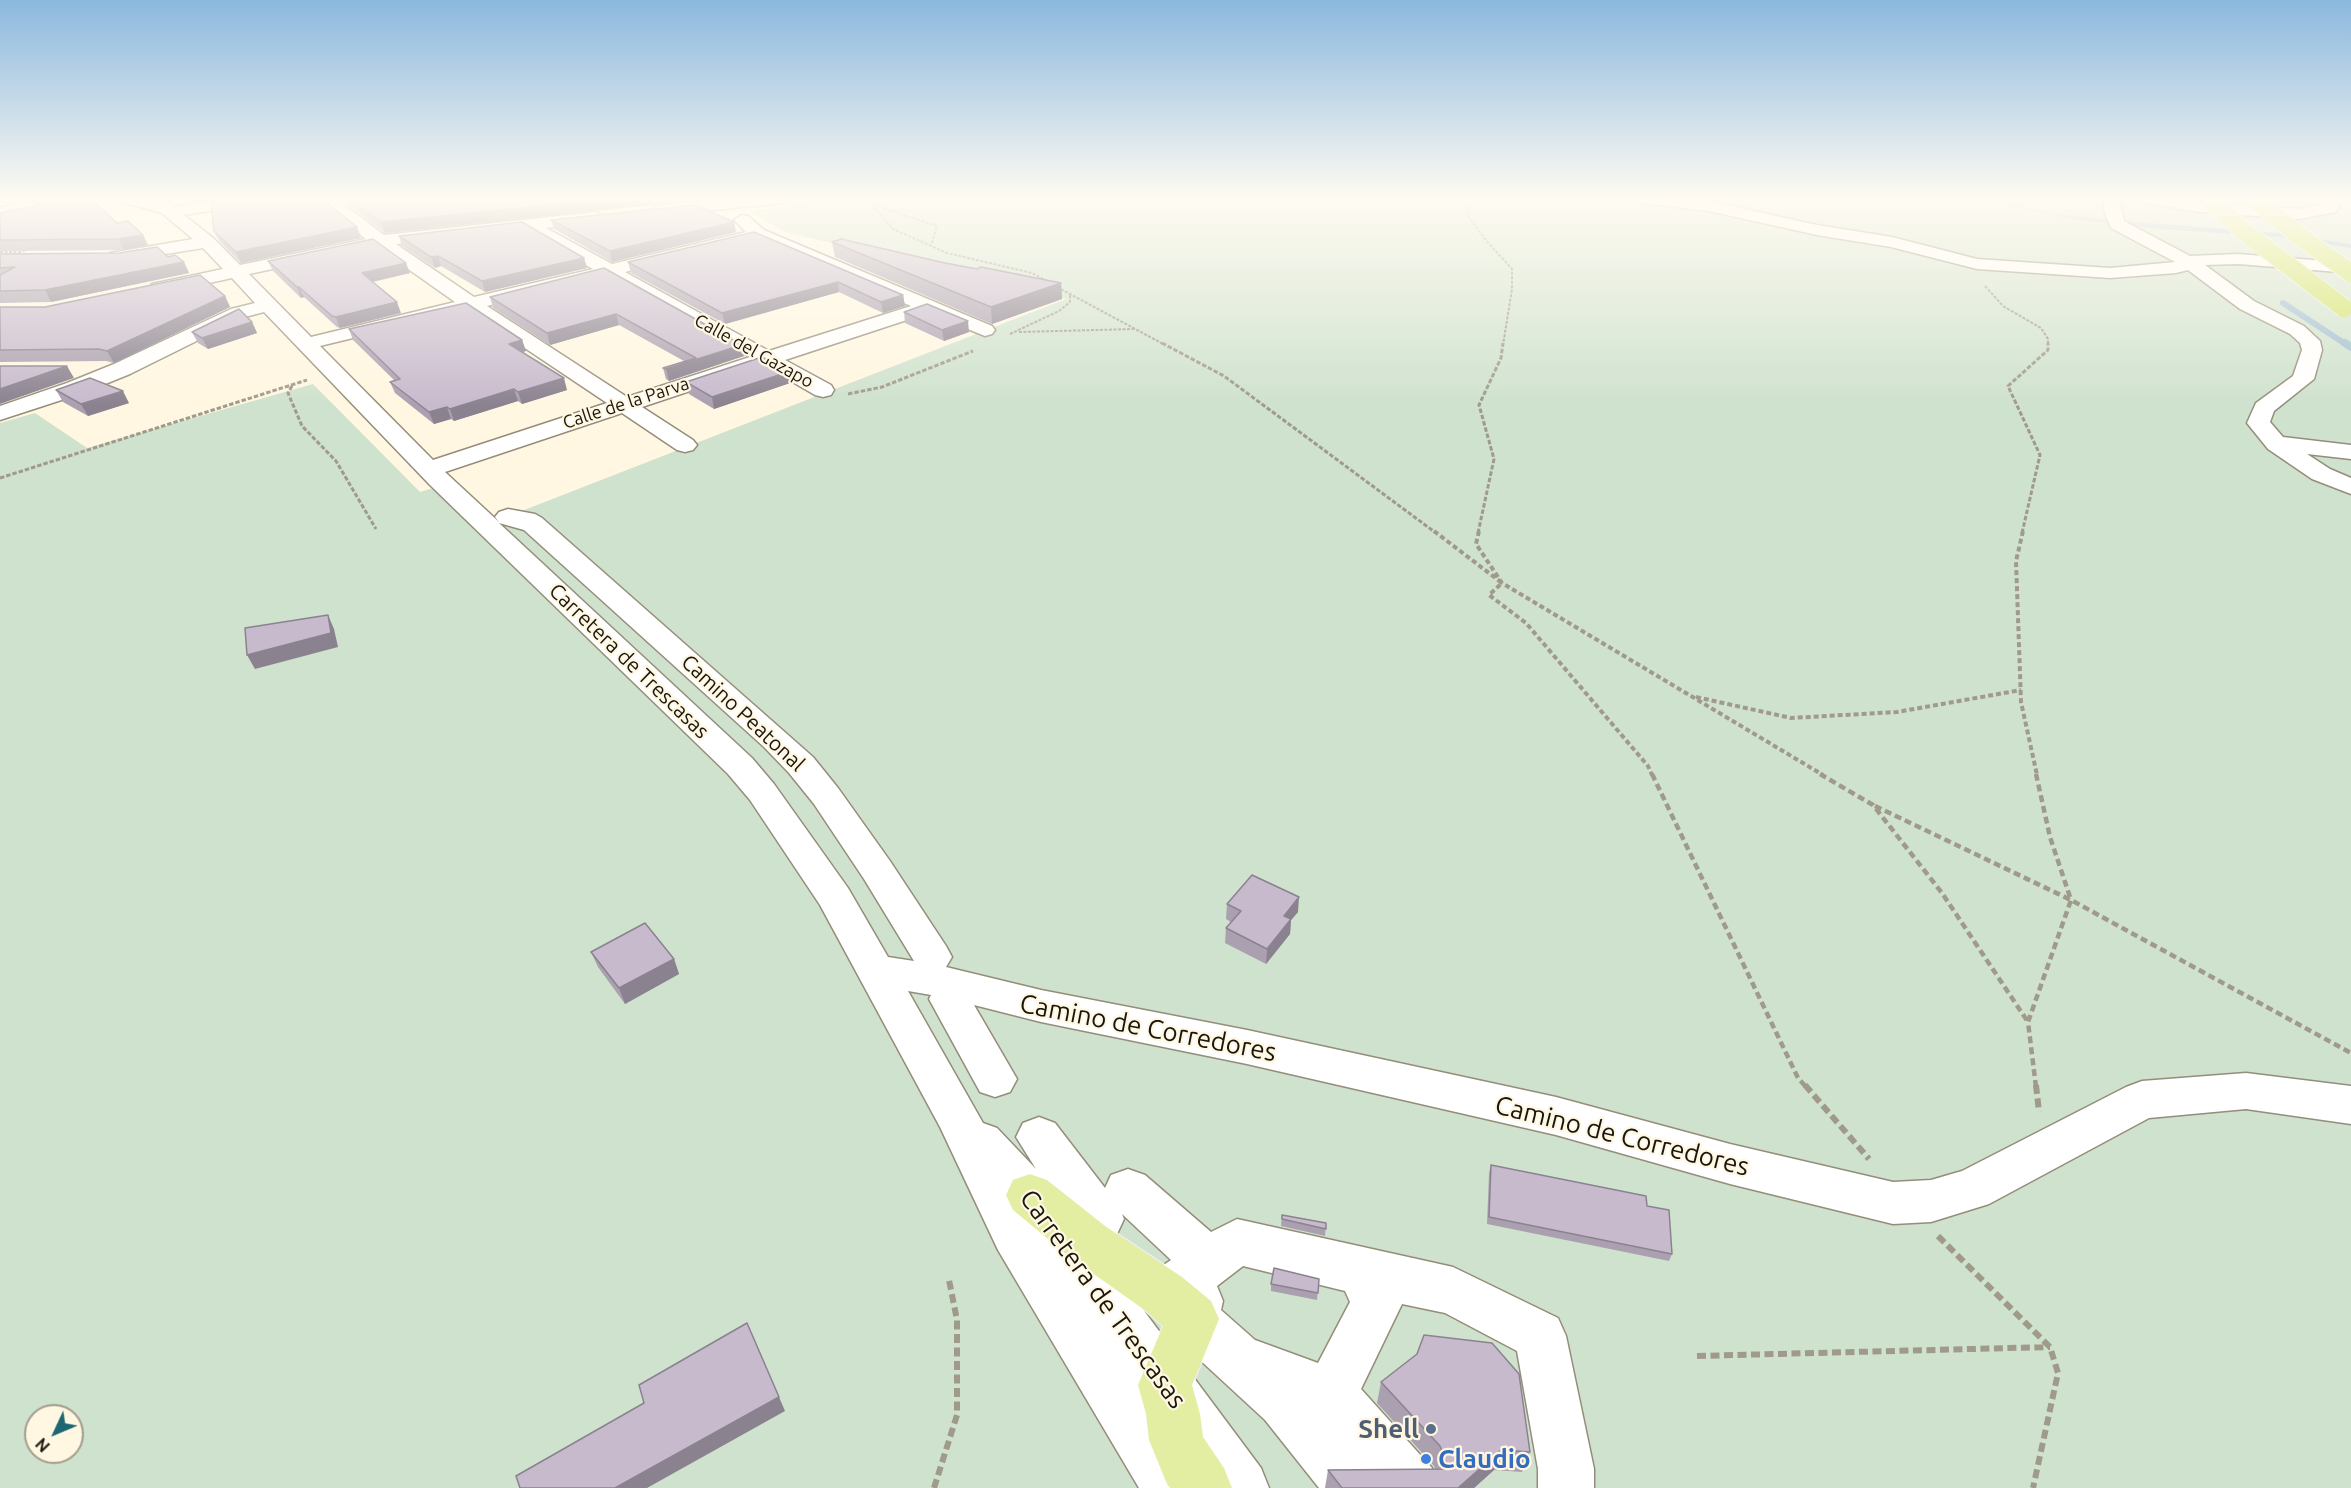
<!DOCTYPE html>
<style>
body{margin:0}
#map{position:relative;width:2351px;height:1488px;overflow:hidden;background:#fff7e1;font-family:Ubuntu,sans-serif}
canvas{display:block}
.north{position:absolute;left:24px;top:1404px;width:60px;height:60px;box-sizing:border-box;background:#fff7e1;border:2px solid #a39d8d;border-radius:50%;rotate:226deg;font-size:16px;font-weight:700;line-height:24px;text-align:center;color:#18160e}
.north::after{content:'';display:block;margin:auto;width:21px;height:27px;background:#1d6773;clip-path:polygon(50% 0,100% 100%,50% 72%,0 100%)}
</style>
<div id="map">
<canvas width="2351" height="1488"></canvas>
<div class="north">N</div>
</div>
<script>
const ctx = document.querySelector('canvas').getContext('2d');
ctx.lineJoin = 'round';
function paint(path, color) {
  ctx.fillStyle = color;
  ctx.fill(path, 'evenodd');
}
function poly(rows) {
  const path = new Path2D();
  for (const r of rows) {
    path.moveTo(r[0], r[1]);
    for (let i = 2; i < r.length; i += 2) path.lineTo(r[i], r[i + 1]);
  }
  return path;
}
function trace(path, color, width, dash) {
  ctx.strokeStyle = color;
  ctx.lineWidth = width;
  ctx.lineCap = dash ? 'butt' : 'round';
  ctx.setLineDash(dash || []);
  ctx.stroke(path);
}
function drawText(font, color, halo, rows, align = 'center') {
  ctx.font = font + ' Ubuntu,sans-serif';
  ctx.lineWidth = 4.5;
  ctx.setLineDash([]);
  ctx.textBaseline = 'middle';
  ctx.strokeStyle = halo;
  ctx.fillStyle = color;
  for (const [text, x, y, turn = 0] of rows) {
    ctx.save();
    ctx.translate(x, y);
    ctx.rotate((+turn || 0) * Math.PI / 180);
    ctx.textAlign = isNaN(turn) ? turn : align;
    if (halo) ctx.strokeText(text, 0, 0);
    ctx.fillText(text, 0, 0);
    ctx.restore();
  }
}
paint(poly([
 [823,198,2351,198,2351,1488,0,1488,0,423,35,413,87,448,313,384,420,492,453,482,496,521,1066,299,785,232,750,212],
 [36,1416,72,1416,72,1452,36,1452]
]), '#cfe2ce');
paint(poly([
 [1970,198,1985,198,2045,212,2109,220,2278,233,2351,244,2351,248,2278,237,2160,229,2072,219]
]), '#a0bed0');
trace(poly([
 [2283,303,2347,345]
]), '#a0bed0', 6);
trace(poly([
 [2345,343,2351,347]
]), '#a0bed0', 8);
const minor = poly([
 [35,198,60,198,58,201,0,218,0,208,35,198],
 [115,198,163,198,174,207,231,198,270,198,262,203,184,215,213,238,240,265,366,239,317,198,335,198,384,235,596,212,604,217,602,220,546,228,612,264,746,232,734,220,742,215,748,216,764,230,992,326,995,330,992,334,985,336,928,313,785,360,831,385,834,390,831,395,823,397,815,395,765,366,642,407,693,440,697,445,693,450,685,452,677,450,622,413,445,472,499,522,495,517,499,512,508,509,535,514,542,518,813,757,838,788,890,861,946,946,952,957,946,967,1041,990,1247,1030,1556,1097,1730,1144,1893,1182,1931,1180,1962,1171,2126,1087,2142,1081,2246,1073,2351,1086,2351,1124,2246,1109,2149,1118,1989,1204,1931,1222,1893,1224,1730,1184,1556,1135,1247,1064,1041,1022,974,1005,1017,1079,1010,1092,995,1097,980,1092,929,999,931,995,908,991,983,1123,997,1128,1036,1169,1016,1137,1023,1123,1039,1117,1055,1123,1105,1188,1111,1175,1128,1169,1145,1175,1211,1232,1237,1219,1453,1267,1558,1318,1566,1336,1594,1469,1594,1488,1538,1488,1538,1469,1517,1351,1445,1313,1402,1304,1361,1389,1432,1468,1440,1488,1319,1488,1265,1420,1175,1337,1168,1316,1164,1318,1146,1311,1139,1294,1146,1277,1171,1260,1122,1214,1124,1219,1117,1234,1100,1241,1089,1237,1261,1468,1269,1488,1207,1488,1166,1429,1191,1468,1199,1488,1139,1488,998,1250,940,1127,820,905,750,800,728,774,430,485,264,312,245,317,130,374,83,393,0,420,0,406,67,383,114,364,231,309,255,303,232,278,159,294,152,292,150,288,152,284,223,269,203,248,116,262,110,261,107,257,110,253,193,239,162,213,117,201,115,198],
 [525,230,593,269,474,297,396,244,525,230],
 [756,240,911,306,769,351,625,272,756,240],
 [377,247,455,302,311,337,249,274,377,247],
 [607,276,750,357,627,397,487,306,607,276],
 [468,310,607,403,433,460,320,346,468,310],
 [499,523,524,530,764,747,789,773,814,804,864,879,914,961,888,957,848,888,774,784,752,758,499,523],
 [1243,1266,1345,1291,1350,1302,1318,1363,1255,1340,1221,1310,1223,1301,1217,1286,1243,1266],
 [737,198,791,198,783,203,657,216,649,211,657,206,737,198],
 [1634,198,1682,198,1709,201,1817,225,1892,237,1977,259,2110,268,2175,262,2111,228,2105,214,2103,198,2119,198,2124,221,2190,256,2238,254,2351,263,2351,273,2238,264,2205,265,2254,301,2304,326,2320,341,2322,350,2314,379,2274,411,2270,422,2283,437,2351,445,2351,459,2307,454,2330,469,2351,478,2351,494,2312,479,2268,449,2247,423,2256,403,2293,376,2302,350,2300,343,2290,334,2240,309,2188,270,2176,273,2110,278,1977,269,1891,247,1817,235,1709,211,1642,203,1634,198],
 [2139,198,2174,198,2199,202,2299,209,2321,205,2315,198,2332,198,2339,206,2336,212,2299,219,2199,212,2147,203,2139,198]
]);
const major = poly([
 [1030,1174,1047,1180,1105,1226,1182,1277,1211,1301,1219,1319,1192,1385,1200,1414,1203,1437,1224,1468,1232,1488,1170,1488,1167,1484,1149,1440,1146,1414,1138,1385,1163,1326,1146,1311,1071,1258,1013,1210,1006,1195,1013,1180,1030,1174]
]);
trace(minor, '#948d79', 3);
trace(major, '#edecec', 3);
trace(poly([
 [865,198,893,229,947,253,1032,273,1045,280],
 [982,198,1004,200,1016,198],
 [1464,198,1469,217,1484,238,1512,269,1512,289,1503,345],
 [870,204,937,226,931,246],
 [0,252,21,252,28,249],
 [1985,286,2003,306,2041,328,2048,339,2048,345],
 [1057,287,1165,345],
 [1019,332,1134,329],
 [1010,334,1059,311,1070,302,1070,295]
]), '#a09a8a', 2, [3, 1.5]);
trace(poly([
 [1162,343,1224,376,1436,533],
 [292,386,288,393,302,426,336,461,376,529],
 [848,394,882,387,973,351],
 [0,478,307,380],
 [1478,533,1494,459,1479,405,1501,358,1503,343],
 [2022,533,2040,455,2008,386,2048,350,2048,343]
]), '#a09a8a', 3, [4.5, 2]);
trace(poly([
 [1434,531,1502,583,1489,595,1526,623,1648,766,1652,775],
 [1479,531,1476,544,1502,583,1823,775],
 [2023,531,2016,561,2021,702,2037,775],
 [1696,697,1791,718,1897,712,2021,690]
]), '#a09a8a', 4, [5, 3]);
trace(poly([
 [1652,774,1798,1078,1806,1087],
 [1820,774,1873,805,1942,893,2028,1022],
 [1875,806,2071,900,2351,1053],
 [2036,1087,2028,1022,2071,900,2050,837,2036,774]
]), '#a09a8a', 4.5, [7, 4]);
trace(poly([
 [1805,1085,1869,1159],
 [2036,1085,2039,1112],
 [1938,1236,2050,1347,2058,1373,2033,1488],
 [1697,1356,2050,1347],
 [934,1488,957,1415,957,1320,949,1280]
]), '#a09a8a', 6, [9, 4.5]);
paint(minor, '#fff');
paint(major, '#e3eea3');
const highwayBridge = poly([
 [2208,198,2242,230,2344,308],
 [2253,198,2302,238,2351,273]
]);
trace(highwayBridge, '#edecec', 20, []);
trace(highwayBridge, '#d1e365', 18);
paint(poly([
 [339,198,718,198,385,233],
 [32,199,117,223,148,245,124,250,0,251,0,213,35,206],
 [551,220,736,232,612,262,554,229],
 [214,231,361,238,241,263,219,241],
 [754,232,903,295,905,306,883,313,839,292,725,324,631,273,628,262],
 [399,236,584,258,587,268,485,292,441,266,435,268,402,246],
 [832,242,945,263,1061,283,1062,299,992,324,835,257],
 [0,254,168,257,184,262,189,273,51,302,0,303],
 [268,261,410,273,373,282,401,313,340,328,337,327,304,297,301,298,273,271],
 [604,268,742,345,744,356,669,381,666,379,663,368,684,361,619,325,550,345,493,308,490,297],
 [225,296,230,307,114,363,106,361,0,362,0,307,45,307],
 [904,312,969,332,944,341,905,323],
 [252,322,257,333,208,349,198,343,192,332],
 [349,329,522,340,526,351,523,352,567,390,522,404,518,401,454,421,451,419,434,424,395,393,390,382,394,380,353,340],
 [788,372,790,383,714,409,689,394,686,382],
 [56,390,129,403,88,416,63,402],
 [1227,904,1298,912,1291,920,1290,934,1266,964,1225,943,1226,928,1231,922,1226,919],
 [591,952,674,959,679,974,625,1004,598,967],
 [1491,1165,1672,1254,1669,1261,1487,1224,1489,1173],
 [1282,1215,1326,1223,1325,1236,1281,1226],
 [1319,1279,1317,1300,1271,1291,1271,1284],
 [1381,1382,1530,1452,1522,1472,1494,1470,1474,1488,1325,1488,1328,1470,1435,1469,1434,1466,1377,1403]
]), '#aba0b0');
paint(poly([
 [192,198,217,198,194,202],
 [620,198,718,198,385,233,381,222],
 [734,222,736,232,612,262,610,251],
 [357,227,361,238,241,263,236,252],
 [143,235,148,245,124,250,118,239],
 [438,256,441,266,435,268,431,257],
 [584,258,587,268,485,292,482,281],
 [184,262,189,273,51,302,45,290],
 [406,263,410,273,366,283,362,273],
 [838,282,839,292,725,324,722,313],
 [1061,283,1062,299,992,324,991,307],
 [297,287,299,287,304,297,301,298],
 [903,295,905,306,883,313,881,302],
 [225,296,230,307,114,363,107,351],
 [397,302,401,313,340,328,336,317],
 [616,314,619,325,550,345,547,333],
 [968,321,969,332,944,341,942,330],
 [252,322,257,333,208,349,202,338],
 [522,340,526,351,513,355,509,344],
 [742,345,744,356,669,381,666,369],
 [67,366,74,378,0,404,0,389],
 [788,372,790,383,714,409,712,397],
 [564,378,567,390,522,404,518,392],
 [514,389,518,401,454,421,450,409],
 [123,391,129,403,88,416,81,404],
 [447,407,451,419,434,424,429,412],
 [328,615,334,629,338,647,255,669,247,655],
 [1299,897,1298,912,1291,920,1290,934,1266,964,1267,949,1284,916],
 [674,959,679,974,625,1004,619,988],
 [779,1397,785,1411,647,1488,615,1488],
 [1501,1450,1494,1470,1474,1488,1458,1488]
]), '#8b8290');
const building = poly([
 [37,198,90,198,117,223,128,221,143,235,118,239,0,240,0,213,39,205,32,199,37,198],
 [240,198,321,198,357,227,236,252,214,231,211,202,240,198],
 [348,198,620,198,381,222,348,198],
 [695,205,734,222,610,251,551,220,695,205],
 [522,222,584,258,482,281,438,256,431,257,399,236,522,222],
 [754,232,903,295,881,302,838,282,722,313,628,262,754,232],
 [373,239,406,263,362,273,397,302,336,317,332,316,299,287,297,287,268,261,373,239],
 [841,239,945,263,977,269,981,267,1061,283,991,307,832,242,841,239],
 [157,247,168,257,175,255,184,262,45,290,0,291,0,275,15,267,0,268,0,254,119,253,157,247],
 [604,268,742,345,666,369,663,368,696,358,616,314,547,333,490,297,604,268],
 [200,275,225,296,107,351,99,349,0,350,0,307,45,307,200,275],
 [466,303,522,340,509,344,564,378,518,392,514,389,450,409,447,407,429,412,390,382,400,379,349,329,466,303],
 [927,304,968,321,942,330,904,312,927,304],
 [239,309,252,322,202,338,192,332,239,309],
 [762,357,788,372,712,397,686,382,762,357],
 [0,366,67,366,0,389,0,366],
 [90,378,123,391,81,404,56,390,90,378],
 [328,615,331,633,247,655,245,628,328,615],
 [1252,875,1299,897,1284,916,1291,919,1267,949,1226,928,1241,911,1227,904,1252,875],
 [645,923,674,959,619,988,591,952,645,923],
 [1491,1165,1646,1196,1647,1206,1669,1210,1672,1254,1489,1217,1491,1165],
 [1282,1215,1326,1223,1326,1229,1282,1219,1282,1215],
 [1274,1268,1319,1279,1318,1293,1271,1284,1274,1268],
 [747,1323,779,1397,615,1488,520,1488,516,1476,644,1403,639,1385,747,1323],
 [1424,1335,1492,1343,1519,1374,1530,1452,1501,1450,1458,1488,1342,1488,1328,1470,1448,1469,1440,1446,1381,1382,1417,1354,1424,1335]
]);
paint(building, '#c7bacd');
trace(building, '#8b8290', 1.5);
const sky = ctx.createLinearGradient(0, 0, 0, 406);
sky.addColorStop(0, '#8bb8de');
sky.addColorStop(0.49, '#fffbf2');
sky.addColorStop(1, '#fffbf200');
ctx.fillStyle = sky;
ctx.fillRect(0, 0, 2351, 406);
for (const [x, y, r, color] of [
 [1431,1429,6,"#5c6f8a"],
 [1426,1459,6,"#3f7fe0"]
]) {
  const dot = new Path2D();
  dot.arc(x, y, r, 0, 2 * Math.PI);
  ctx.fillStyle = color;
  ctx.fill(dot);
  trace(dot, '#fff7e1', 2);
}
drawText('18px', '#18160e', '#fff7e1', [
 ["Calle del Gazapo",754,351,29],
 ["Calle de la Parva",626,403,-18]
]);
drawText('21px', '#18160e', '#fff7e1', [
 ["Carretera de Trescasas",629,661,44],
 ["Camino Peatonal",743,713,43]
]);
drawText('26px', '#18160e', '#fff7e1', [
 ["Camino de Corredores",1148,1028,11],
 ["Camino de Corredores",1622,1136,14],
 ["Carretera de Trescasas",1103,1299,54]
]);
drawText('bold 26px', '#4e5e75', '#fff7e1', [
 ["Shell",1419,1429]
], 'right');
drawText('bold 26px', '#366cbe', '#fff7e1', [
 ["Claudio",1438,1459]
], 'left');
</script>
